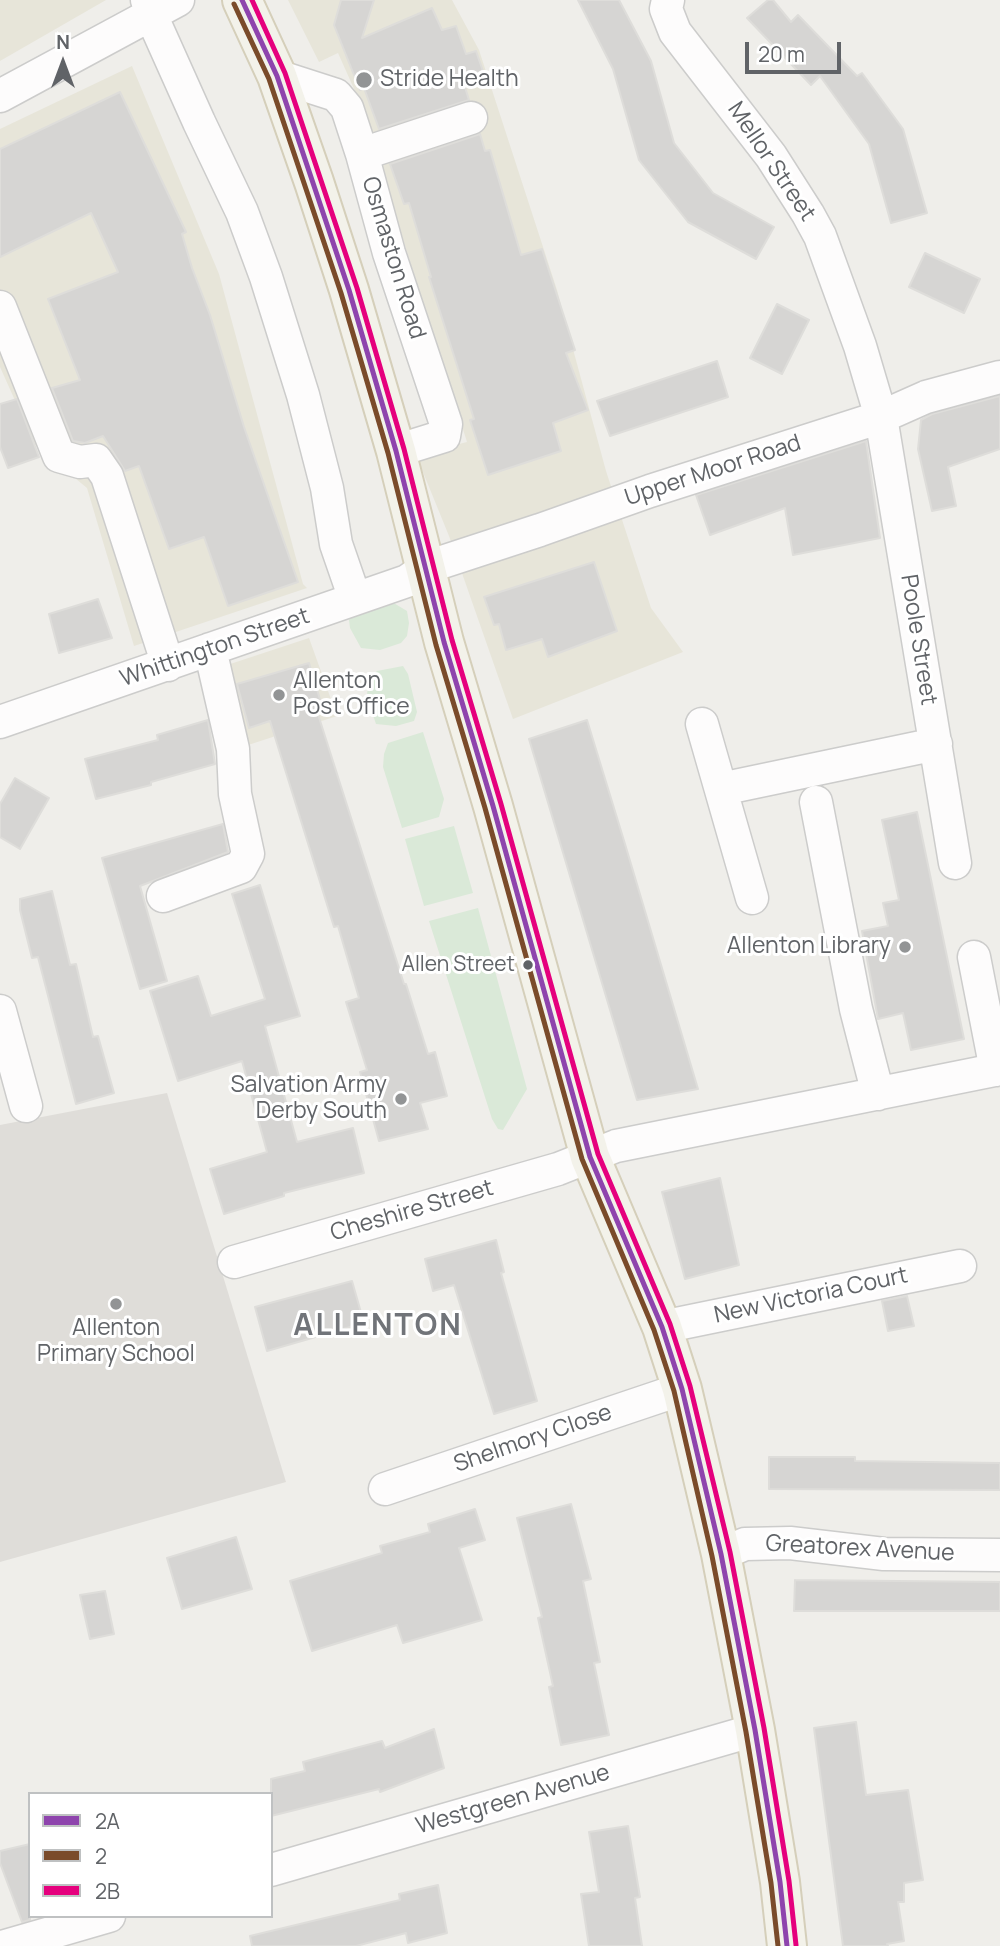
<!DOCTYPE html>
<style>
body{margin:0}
#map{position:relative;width:1000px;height:1946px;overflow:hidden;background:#efeeea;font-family:Manrope,sans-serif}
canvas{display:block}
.legend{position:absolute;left:28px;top:1792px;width:245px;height:126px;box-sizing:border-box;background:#fff;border:2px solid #bfc1c2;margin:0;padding:9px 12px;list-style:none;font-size:21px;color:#606367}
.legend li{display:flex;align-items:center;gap:14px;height:35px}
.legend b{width:35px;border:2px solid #bfc1c2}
.north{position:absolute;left:28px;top:28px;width:70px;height:70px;-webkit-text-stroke:5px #fff;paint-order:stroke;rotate:0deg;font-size:19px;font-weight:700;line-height:28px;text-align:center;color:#606367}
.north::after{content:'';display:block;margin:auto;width:24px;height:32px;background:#606367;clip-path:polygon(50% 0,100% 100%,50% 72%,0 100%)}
.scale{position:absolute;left:745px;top:42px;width:96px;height:32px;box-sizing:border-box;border:4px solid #606367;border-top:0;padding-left:9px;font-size:21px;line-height:24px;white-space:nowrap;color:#606367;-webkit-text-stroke:5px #fff;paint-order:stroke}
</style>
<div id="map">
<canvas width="1000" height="1946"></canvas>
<ul class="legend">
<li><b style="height:9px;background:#8e44ad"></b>2A</li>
<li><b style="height:9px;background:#7a4b2a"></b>2</li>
<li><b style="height:9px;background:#e5007d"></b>2B</li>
</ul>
<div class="north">N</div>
<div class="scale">20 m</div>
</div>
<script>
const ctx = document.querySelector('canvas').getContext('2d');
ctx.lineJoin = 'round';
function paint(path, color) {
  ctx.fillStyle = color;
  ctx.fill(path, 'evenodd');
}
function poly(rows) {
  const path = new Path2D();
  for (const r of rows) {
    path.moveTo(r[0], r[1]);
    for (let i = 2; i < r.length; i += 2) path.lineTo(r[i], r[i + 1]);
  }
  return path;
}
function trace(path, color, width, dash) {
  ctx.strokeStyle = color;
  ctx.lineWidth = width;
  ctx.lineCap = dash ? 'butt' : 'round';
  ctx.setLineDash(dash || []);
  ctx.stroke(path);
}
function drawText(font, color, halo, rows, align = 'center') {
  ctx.font = font + ' Manrope,sans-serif';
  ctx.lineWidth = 6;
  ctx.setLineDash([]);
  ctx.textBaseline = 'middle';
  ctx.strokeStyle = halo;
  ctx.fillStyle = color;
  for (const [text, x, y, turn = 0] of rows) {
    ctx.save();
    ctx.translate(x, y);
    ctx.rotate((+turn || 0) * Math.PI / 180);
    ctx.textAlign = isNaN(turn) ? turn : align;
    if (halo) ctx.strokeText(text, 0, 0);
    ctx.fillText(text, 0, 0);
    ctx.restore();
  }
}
paint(poly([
 [0,0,106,0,0,61],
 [288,0,452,0,479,50,557,290,606,471,651,608,683,652,513,719,449,536,416,455,467,442,359,100,338,53,319,62],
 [132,66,219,274,303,584,307,588,134,646,87,488,35,445,0,367,0,129],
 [309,638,337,716,239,748,209,671]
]), '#e7e5d9');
paint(poly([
 [167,1093,286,1482,0,1562,0,1125]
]), '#dfddd9');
paint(poly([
 [392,602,407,611,409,623,407,636,401,643,380,650,361,648,350,628,349,620,355,609],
 [403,666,408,674,417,712,414,721,396,726,376,724,367,697,368,679,377,671],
 [423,732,444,799,439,817,402,828,383,767,384,754,388,743],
 [454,826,473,893,424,906,405,839],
 [478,908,527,1089,503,1130,498,1129,492,1119,429,921]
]), '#dae9d8');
const building = poly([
 [341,0,374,0,362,38,432,8,442,30,456,26,466,54,476,51,485,77,464,84,469,100,379,129,364,88,360,90,334,25,341,0],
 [578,0,619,0,651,61,674,143,713,193,774,227,756,259,688,222,639,160,613,69,578,0],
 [768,0,773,0,791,22,798,15,857,76,862,73,903,129,927,213,891,223,869,144,820,76,811,85,747,18,768,0],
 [120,92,186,232,182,234,192,268,210,315,244,427,298,582,228,606,204,537,169,549,139,466,125,471,103,436,85,443,73,441,52,388,80,380,48,299,118,272,91,213,0,257,0,149,120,92],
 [480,134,485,151,490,150,521,255,542,249,575,350,566,353,588,410,553,423,561,451,488,475,470,420,474,419,429,277,431,277,409,203,404,204,390,164,480,134],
 [925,253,980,279,964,313,909,287,925,253],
 [777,304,809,320,782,374,750,358,777,304],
 [717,361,728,397,610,436,597,401,717,361],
 [1000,396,1000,449,948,467,956,506,932,511,918,449,921,420,932,414,1000,396],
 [17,399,39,457,8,468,0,447,0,404,17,399],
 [866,441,880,538,793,555,785,508,710,535,696,495,866,441],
 [594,562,617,631,548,657,542,639,506,650,499,624,494,625,484,597,594,562],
 [98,599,112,638,59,653,49,614,98,599],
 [309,663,322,706,316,708,404,984,406,984,428,1054,435,1052,447,1096,420,1103,428,1129,379,1141,360,1072,367,1070,346,1002,359,998,338,926,334,927,270,721,249,728,237,684,309,663],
 [208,720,215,764,151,782,151,785,96,799,85,759,158,740,157,735,208,720],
 [587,720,625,844,698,1089,637,1100,529,739,587,720],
 [15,778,49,798,20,849,0,837,0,804,15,778],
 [917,812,964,1039,911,1050,903,1013,878,1019,862,931,888,926,883,903,899,900,882,820,917,812],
 [223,824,228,852,140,886,167,981,140,989,102,858,223,824],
 [260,885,300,1016,265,1026,297,1142,353,1128,364,1173,284,1193,284,1196,224,1214,210,1169,267,1152,242,1061,178,1081,150,991,198,976,211,1016,265,999,232,894,260,885],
 [52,891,70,965,76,964,93,1037,98,1036,114,1093,76,1104,38,957,32,958,20,910,20,899,52,891],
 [720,1178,739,1265,685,1279,662,1192,720,1178],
 [496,1240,504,1272,501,1273,537,1401,494,1414,454,1285,433,1291,425,1259,496,1240],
 [352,1281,364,1323,267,1351,255,1307,352,1281],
 [907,1296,914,1326,888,1331,882,1301,907,1296],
 [769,1457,855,1457,855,1461,1000,1463,1000,1490,769,1489,769,1457],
 [571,1504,591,1579,583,1581,600,1662,594,1663,609,1735,561,1745,549,1687,553,1686,538,1618,542,1617,517,1518,571,1504],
 [475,1509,485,1540,459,1548,482,1620,403,1643,397,1625,312,1651,290,1581,382,1553,380,1546,430,1532,428,1524,475,1509],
 [236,1537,252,1589,182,1609,167,1558,236,1537],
 [795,1580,1000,1582,1000,1611,794,1611,795,1580],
 [105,1591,114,1634,90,1639,80,1595,105,1591],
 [856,1722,866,1795,908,1790,923,1880,904,1883,904,1902,898,1902,904,1941,887,1944,888,1946,843,1946,814,1728,856,1722],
 [434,1729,444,1768,380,1792,379,1789,271,1816,271,1779,305,1771,303,1762,382,1741,385,1748,434,1729],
 [628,1826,640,1897,635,1898,642,1946,589,1946,581,1894,599,1892,589,1832,628,1826],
 [30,1844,30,1920,22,1922,0,1863,0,1851,30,1844],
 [438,1885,447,1933,408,1943,406,1933,356,1946,252,1946,250,1936,400,1900,399,1894,438,1885]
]);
paint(building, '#d6d5d3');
trace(building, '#deddda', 2);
const minor = poly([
 [147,0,156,26,199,122,242,212,266,277,303,395,327,488,336,544,355,599],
 [668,0,666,9,675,32,771,156,808,214,820,236,860,346,881,417,955,863],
 [277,76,336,95,347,108,362,154,389,253,446,424,444,436,396,451],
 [0,96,178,0],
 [362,154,471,118],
 [0,307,59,456,80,462,96,460,107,476,168,665],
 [0,722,355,599,407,581,427,567,540,530,650,491,881,417,926,397,1000,377],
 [702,724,752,898],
 [721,789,936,744],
 [816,802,856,1009,878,1094],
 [163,896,241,867,248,854,235,794,233,749,210,649],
 [974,957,996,1070],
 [0,1011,26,1106],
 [234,1262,558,1169,616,1146,1000,1069],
 [662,1327,960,1266],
 [385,1489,682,1389],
 [721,1554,745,1544,790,1543,884,1554,1000,1555],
 [271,1870,755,1730],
 [5,1946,109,1916]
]);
const major = poly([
 [242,0,277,76,314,182,349,290,396,451,444,642,493,806,590,1157,662,1327,682,1389,721,1554,755,1730,780,1882,787,1946]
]);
trace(minor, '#cccccb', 35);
trace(major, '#d5cfba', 42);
trace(minor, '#fdfcfc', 32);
trace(major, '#f3f2ea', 38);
trace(poly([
 [242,0,277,76,349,290,396,451,444,642,493,806,590,1157,662,1327,682,1389,721,1554,755,1730,780,1882,787,1946]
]), '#8e44ad', 5);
trace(poly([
 [234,4,269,79,341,293,388,453,436,645,485,808,582,1159,654,1330,674,1391,712,1556,746,1732,771,1883,778,1946]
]), '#7a4b2a', 5);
trace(poly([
 [252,0,285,73,357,288,404,449,452,640,501,804,598,1154,670,1324,690,1386,730,1552,764,1728,789,1881,796,1945]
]), '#e5007d', 5);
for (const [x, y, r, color] of [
 [364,80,9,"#929495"],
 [279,695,7,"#929495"],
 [905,947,7,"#929495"],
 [528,965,6,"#606367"],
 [401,1099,7,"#929495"],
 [116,1304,7,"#929495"]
]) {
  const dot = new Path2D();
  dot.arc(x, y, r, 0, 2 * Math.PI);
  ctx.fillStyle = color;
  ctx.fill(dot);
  trace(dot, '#fff', 2.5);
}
drawText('21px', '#606367', '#fff', [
 ["Allen Street",515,965]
], 'right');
drawText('23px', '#606367', '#fff', [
 ["Stride Health",380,80],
 ["Allenton",293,682],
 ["Post Office",293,708],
 ["Allenton Library",891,947,"right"],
 ["Salvation Army",387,1086,"right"],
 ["Derby South",387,1112,"right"],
 ["Allenton",116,1329,"center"],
 ["Primary School",116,1355,"center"]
], 'left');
drawText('23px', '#606367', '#fff', [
 ["Mellor Street",771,162,56],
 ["Osmaston Road",393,258,73],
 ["Upper Moor Road",713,471,-18],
 ["Poole Street",918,640,81],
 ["Whittington Street",215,648,-19],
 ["Cheshire Street",412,1211,-16],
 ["New Victoria Court",811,1296,-12],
 ["Shelmory Close",533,1439,-19],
 ["Greatorex Avenue",860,1549,3],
 ["Westgreen Avenue",513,1800,-16]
]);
ctx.letterSpacing = '2px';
drawText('bold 30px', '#717479', '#fff', [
 ["ALLENTON",378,1327]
]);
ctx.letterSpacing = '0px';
</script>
